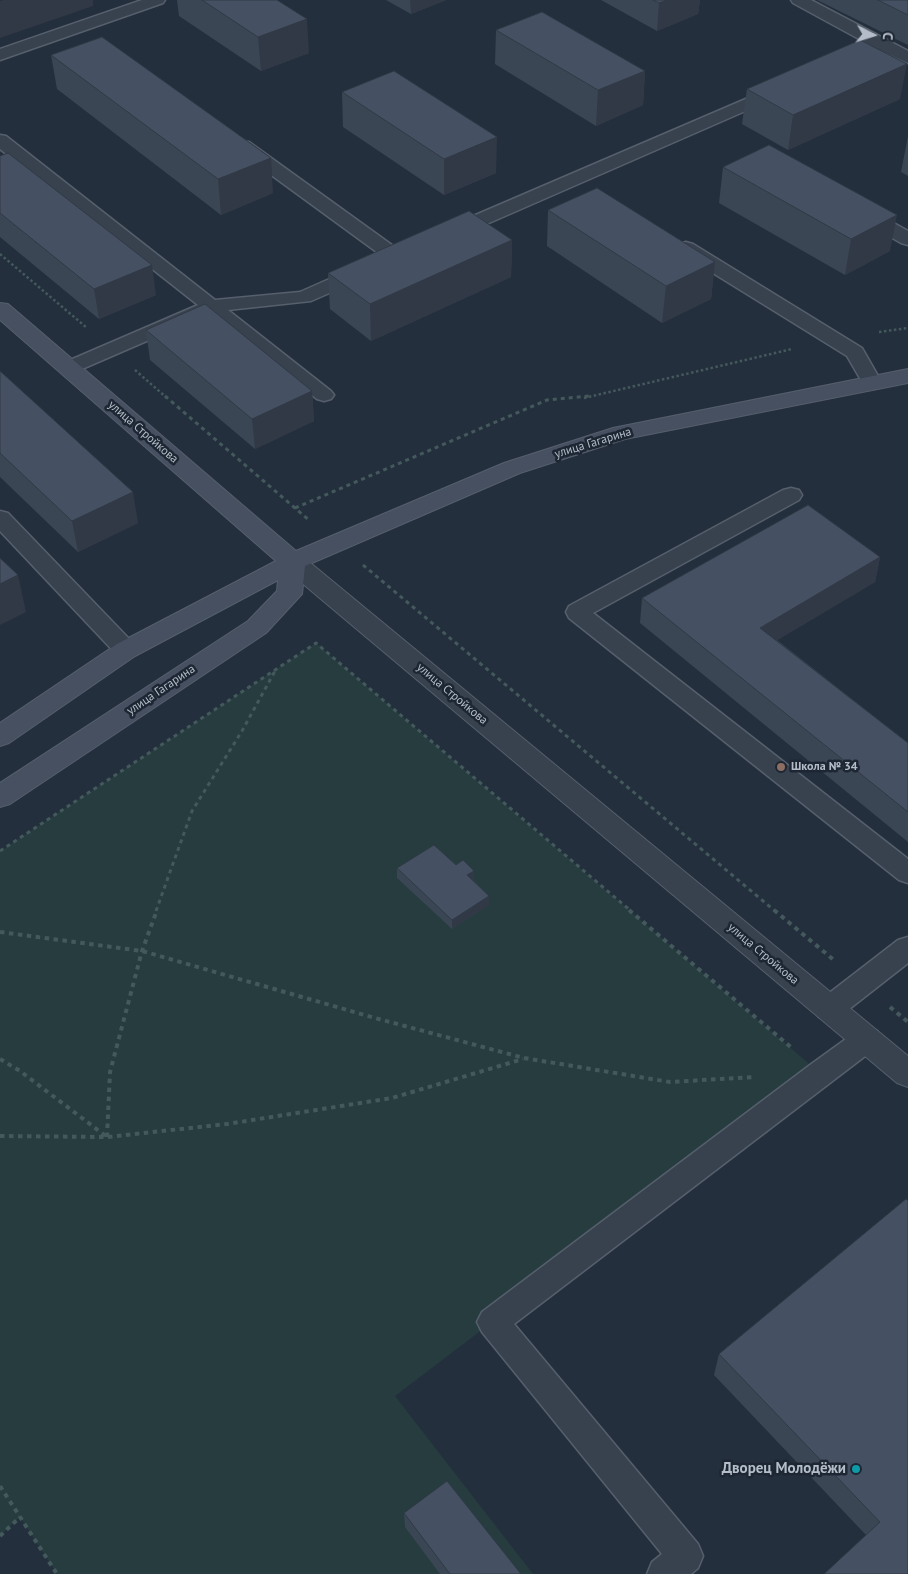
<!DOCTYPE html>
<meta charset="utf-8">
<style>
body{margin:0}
#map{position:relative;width:908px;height:1574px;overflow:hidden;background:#242f3e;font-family:"PT Sans",sans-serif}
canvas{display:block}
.north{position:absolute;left:848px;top:10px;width:50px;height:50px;-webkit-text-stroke:4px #1d2633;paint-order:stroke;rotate:95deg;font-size:14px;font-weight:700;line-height:20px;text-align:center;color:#b4bcc9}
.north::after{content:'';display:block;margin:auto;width:18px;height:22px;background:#b4bcc9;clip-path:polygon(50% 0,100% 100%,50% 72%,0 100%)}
</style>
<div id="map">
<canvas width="908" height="1574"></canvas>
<div class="north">С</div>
</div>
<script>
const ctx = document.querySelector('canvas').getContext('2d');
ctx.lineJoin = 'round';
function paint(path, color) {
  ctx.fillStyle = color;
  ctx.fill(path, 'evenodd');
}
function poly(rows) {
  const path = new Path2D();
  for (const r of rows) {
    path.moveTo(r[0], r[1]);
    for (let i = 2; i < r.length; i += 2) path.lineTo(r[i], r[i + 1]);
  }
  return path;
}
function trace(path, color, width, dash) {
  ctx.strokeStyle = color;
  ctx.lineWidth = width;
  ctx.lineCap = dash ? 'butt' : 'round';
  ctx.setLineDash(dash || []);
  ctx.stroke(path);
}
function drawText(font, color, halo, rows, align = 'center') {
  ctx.font = font + ' "PT Sans",sans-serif';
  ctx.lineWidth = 5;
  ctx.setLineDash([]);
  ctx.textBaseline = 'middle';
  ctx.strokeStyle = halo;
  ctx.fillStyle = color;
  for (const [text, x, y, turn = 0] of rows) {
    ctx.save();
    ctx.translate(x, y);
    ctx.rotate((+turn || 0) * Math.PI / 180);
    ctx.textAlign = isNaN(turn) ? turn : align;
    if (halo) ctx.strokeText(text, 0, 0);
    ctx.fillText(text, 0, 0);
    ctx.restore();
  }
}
paint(poly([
 [316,643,820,1073,395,1396,533,1574,57,1574,20,1517,0,1536,0,851]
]), '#263c3f');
const lane = poly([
 [142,0,165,0,163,3,0,60,0,49,142,0],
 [791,0,811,0,908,51,908,63,882,51,851,65,839,65,837,61,839,57,870,45,793,3,791,0],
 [776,86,782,87,784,91,782,95,457,237,450,239,443,237,441,233,443,229,776,86],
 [0,135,6,136,215,300,300,292,352,269,359,267,366,269,368,273,366,277,311,301,228,310,331,391,334,395,331,399,324,401,317,399,209,314,75,372,68,374,61,372,58,368,61,364,198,305,0,149,0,135],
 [243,141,249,142,403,253,405,257,403,261,396,263,389,261,237,150,234,146,237,142,243,141],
 [864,209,870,210,908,231,908,245,901,243,858,218,855,214,858,210,864,209],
 [686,242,693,244,862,348,882,383,879,387,872,389,865,387,847,356,679,252,677,248,679,244,686,242],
 [791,488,799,490,802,495,799,500,593,613,908,859,908,883,899,880,569,618,566,612,569,606,783,490,791,488],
 [0,511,8,513,134,644,138,650,134,656,126,658,118,656,0,531,0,511],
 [908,937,908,963,839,1017,829,1020,819,1017,815,1009,819,1001,898,940,908,937],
 [867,1027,877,1031,881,1039,877,1047,514,1324,698,1544,703,1556,698,1568,691,1574,647,1574,652,1562,662,1554,482,1332,477,1322,482,1312,810,1065,857,1031,867,1027]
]);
const street = poly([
 [293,554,302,556,908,1056,908,1087,897,1083,284,568,281,562,284,556,293,554]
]);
const secondary = poly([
 [0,303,8,304,296,551,504,463,613,428,908,369,908,383,625,439,520,473,305,566,302,594,266,633,10,804,0,807,0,783,248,621,277,591,278,580,135,656,9,743,0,746,0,723,117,644,276,561,0,320,0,303]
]);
trace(lane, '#565f6c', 3);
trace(street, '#565f6c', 2);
trace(secondary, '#565f6c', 2);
trace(poly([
 [0,254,87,328],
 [879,332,908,328],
 [135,370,167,398],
 [584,398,792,349]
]), '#44595c', 2.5, [2.5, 2.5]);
trace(poly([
 [165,396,310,521],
 [295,508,547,400,589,396],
 [363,565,775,911],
 [0,851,316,643,631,911],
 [156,911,192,811,242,731,275,671]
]), '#44595c', 3, [4, 4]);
trace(poly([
 [629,910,793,1049],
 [774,910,835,961],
 [0,932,142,951,375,1018,524,1058,670,1082,754,1077],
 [890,1007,908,1022],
 [0,1059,20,1071,107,1137],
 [0,1136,107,1137,227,1124,392,1098,523,1059],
 [107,1137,110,1072,142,951,157,910],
 [0,1486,57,1574],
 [0,1536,20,1517]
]), '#44595c', 4, [4.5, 4.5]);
paint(lane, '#38414e');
paint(street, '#38414e');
paint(secondary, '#465061');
paint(poly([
 [177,0,277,0,309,53,261,71,179,16],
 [386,0,446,0,411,14],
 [601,0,700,0,698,14,657,31],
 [817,0,908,0,908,45],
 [496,30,645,71,643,105,596,126,495,64],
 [51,55,273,193,221,215,57,89],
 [747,89,900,99,788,150,742,124],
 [342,92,496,173,444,195,343,127],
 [908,136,908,176,901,172],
 [0,156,156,295,99,319,0,237],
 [723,167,890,251,845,275,719,203],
 [548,210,715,262,711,299,662,323,547,246],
 [512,240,511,277,371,341,330,309,328,273],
 [146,330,312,391,314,421,255,449,150,360],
 [0,371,138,523,78,552,0,477],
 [880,557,875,582,777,640,908,743,908,842,640,623,642,598],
 [456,865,474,880,473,880,489,896,489,905,452,929,397,878,397,868],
 [906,1199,908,1574,866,1535,714,1375,719,1354],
 [404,1513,521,1574,440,1574,405,1527]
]), '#3b4654');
paint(poly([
 [4,0,93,0,93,6,0,38,0,1],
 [410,0,446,0,411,14],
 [667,0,700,0,698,14,657,31,659,3],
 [307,19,309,53,261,71,258,37],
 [907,64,900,99,788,150,793,115],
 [645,71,643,105,596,126,598,90],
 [497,137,496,173,444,195,444,159],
 [271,158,273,193,221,215,218,179],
 [897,215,890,251,845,275,851,239],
 [512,240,511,277,371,341,370,304],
 [715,262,711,299,662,323,666,286],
 [152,265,156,295,99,319,94,289],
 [312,391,314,421,255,449,252,419],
 [133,492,138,523,78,552,72,521],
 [880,557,875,582,756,653,760,628],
 [18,575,26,612,0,625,0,584],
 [474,871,474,880,467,884,467,875],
 [489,896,489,905,452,929,452,920]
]), '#303945');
const building = poly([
 [202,0,277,0,307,19,258,37,202,0],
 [653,0,667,0,659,3,653,0],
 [878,0,908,0,908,15,878,0],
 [542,12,645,71,598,90,496,30,542,12],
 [102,37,271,158,218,179,51,55,102,37],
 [860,40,907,64,793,115,747,89,860,40],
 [394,71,497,137,444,159,342,92,394,71],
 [769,145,897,215,851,239,723,167,769,145],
 [8,153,152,265,94,289,0,213,0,156,8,153],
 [597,188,715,262,666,286,548,210,597,188],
 [469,211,512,240,370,304,328,273,469,211],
 [205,304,312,391,252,419,146,330,205,304],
 [0,371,133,492,72,521,0,453,0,371],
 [808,505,880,557,760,628,908,743,908,812,642,598,808,505],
 [0,558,18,575,0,584,0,558],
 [434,845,456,865,463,860,474,871,467,875,489,896,452,920,397,868,434,845],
 [906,1199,908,1201,908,1574,824,1574,880,1522,719,1354,906,1199],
 [447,1481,521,1574,450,1574,404,1513,447,1481]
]);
paint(building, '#455162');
trace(building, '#303945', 1);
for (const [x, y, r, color] of [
 [781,767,5,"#8d6e63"],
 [856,1469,5,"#0f9aa8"]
]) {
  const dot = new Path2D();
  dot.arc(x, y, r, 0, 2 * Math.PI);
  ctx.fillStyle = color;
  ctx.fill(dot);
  trace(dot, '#1d2633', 2);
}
drawText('12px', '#b4bcc9', '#1d2633', [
 ["улица Стройкова",143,432,41],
 ["улица Гагарина",593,443,-17],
 ["улица Гагарина",161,690,-34],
 ["улица Стройкова",452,694,40],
 ["улица Стройкова",763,954,40]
]);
drawText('bold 12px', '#b4bcc9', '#1d2633', [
 ["Школа № 34",791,767]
], 'left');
drawText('bold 15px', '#b4bcc9', '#1d2633', [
 ["Дворец Молодёжи",846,1469]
], 'right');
</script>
